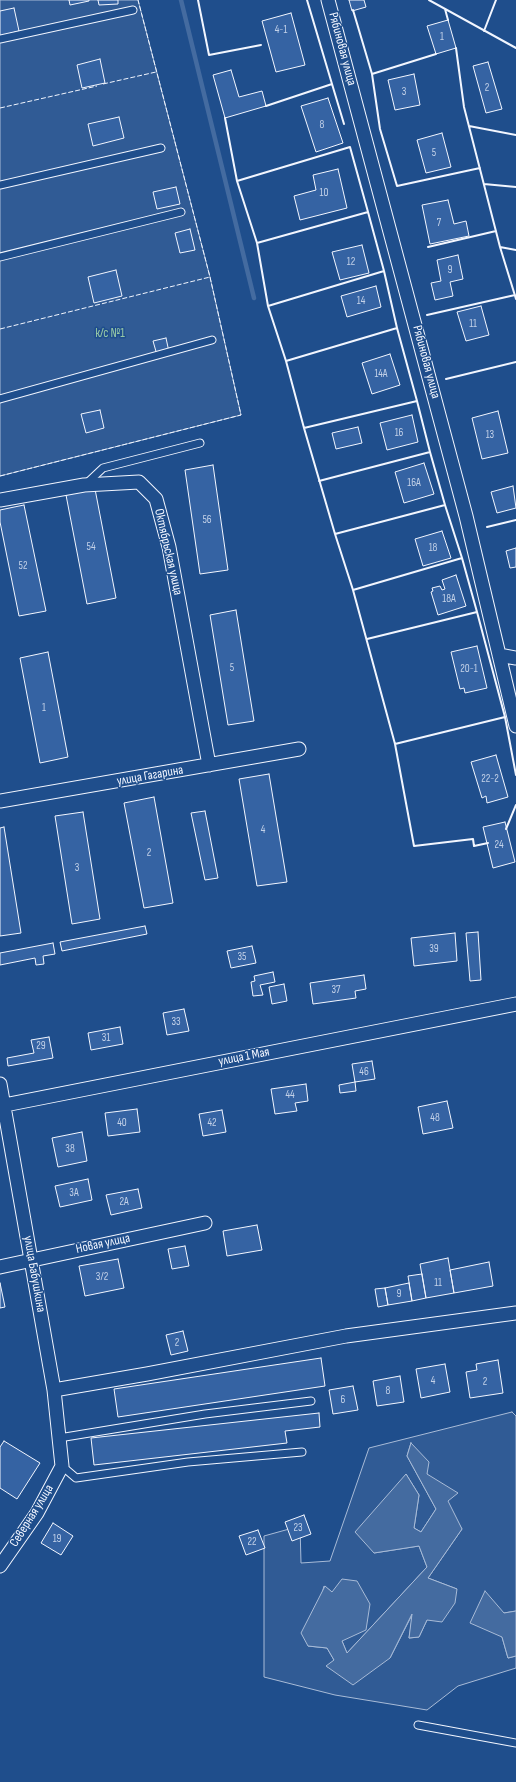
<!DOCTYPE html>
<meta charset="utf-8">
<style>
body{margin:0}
canvas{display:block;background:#1f4e8c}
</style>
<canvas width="516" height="1782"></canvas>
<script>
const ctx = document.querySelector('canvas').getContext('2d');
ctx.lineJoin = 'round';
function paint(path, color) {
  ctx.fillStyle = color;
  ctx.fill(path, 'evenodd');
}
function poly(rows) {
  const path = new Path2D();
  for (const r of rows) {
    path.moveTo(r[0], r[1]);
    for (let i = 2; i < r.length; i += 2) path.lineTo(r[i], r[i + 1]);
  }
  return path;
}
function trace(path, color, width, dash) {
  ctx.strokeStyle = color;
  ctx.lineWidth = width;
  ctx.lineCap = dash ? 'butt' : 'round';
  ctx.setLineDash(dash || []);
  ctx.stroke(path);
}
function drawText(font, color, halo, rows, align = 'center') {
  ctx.font = font + ' "Sofia Sans Condensed",sans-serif';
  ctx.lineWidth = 3;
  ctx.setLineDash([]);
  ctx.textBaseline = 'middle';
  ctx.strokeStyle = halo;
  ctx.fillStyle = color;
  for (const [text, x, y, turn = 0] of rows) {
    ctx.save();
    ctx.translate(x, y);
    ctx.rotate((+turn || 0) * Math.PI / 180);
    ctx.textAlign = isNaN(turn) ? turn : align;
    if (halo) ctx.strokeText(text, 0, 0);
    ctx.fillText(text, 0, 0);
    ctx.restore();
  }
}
const built = poly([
 [0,0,138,0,210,277,241,415,0,476,0,0],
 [512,1412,516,1416,516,1611,504,1613,502,1637,508,1658,516,1656,516,1668,458,1686,427,1710,335,1695,264,1677,264,1536,300,1526,301,1563,330,1561,369,1448,512,1412],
 [411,1443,427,1474,462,1529,428,1578,457,1589,427,1620,419,1637,409,1638,413,1613,390,1658,327,1667,334,1660,327,1648,308,1646,324,1586,332,1592,342,1641,347,1653,427,1567,419,1546,374,1553,406,1474,419,1495,414,1528,421,1532,436,1509,407,1456,411,1443]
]);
paint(built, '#305b95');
trace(built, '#a8bbd7', 1);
const water = poly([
 [411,1443,429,1462,427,1474,458,1493,448,1501,462,1529,428,1578,457,1589,455,1603,442,1622,427,1620,419,1637,409,1638,412,1614,390,1658,353,1685,326,1666,334,1660,327,1648,308,1646,301,1633,325,1586,332,1592,342,1579,357,1581,370,1604,366,1630,342,1641,347,1653,427,1567,419,1546,374,1553,355,1532,406,1474,419,1495,414,1528,421,1532,436,1509,407,1456,411,1443],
 [485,1591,504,1613,516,1611,516,1656,508,1658,502,1637,470,1623,485,1591]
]);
paint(water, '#446ba0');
trace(water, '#a8bbd7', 1);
trace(poly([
 [181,0,254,298]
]), '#446ba0', 4.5);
const building = poly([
 [69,0,89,0,89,1,70,5,69,0],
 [98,0,118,0,118,4,99,5,98,0],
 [349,0,364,0,366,7,352,11,349,0],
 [14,8,19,31,0,36,0,11,14,8],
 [291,13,305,65,276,72,262,21,291,13],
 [448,20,456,48,436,54,427,26,448,20],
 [100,59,105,83,82,88,77,65,100,59],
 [488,62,502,109,486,113,473,66,488,62],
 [231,70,239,97,262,91,266,106,225,118,213,75,231,70],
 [414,74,420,105,395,110,388,80,414,74],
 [328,98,343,143,316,152,301,106,328,98],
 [119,117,124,138,93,146,88,124,119,117],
 [442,133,451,167,426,173,417,140,442,133],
 [338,169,347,208,300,220,294,196,316,190,313,175,338,169],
 [176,187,180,204,157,209,153,192,176,187],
 [448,200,454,224,466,221,469,236,430,244,422,205,448,200],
 [190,229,195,250,180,253,175,233,190,229],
 [362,245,369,273,340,280,332,252,362,245],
 [458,255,463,279,450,282,453,296,435,300,431,283,441,281,437,260,458,255],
 [116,270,122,296,94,303,88,277,116,270],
 [376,286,381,307,347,317,341,296,376,286],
 [481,306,489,335,466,341,457,312,481,306],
 [166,338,169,352,157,355,153,341,166,338],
 [390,354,400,385,372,394,362,363,390,354],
 [100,410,104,428,86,433,81,414,100,410],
 [498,411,508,453,482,459,472,418,498,411],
 [412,415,418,442,387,450,380,423,412,415],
 [358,427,362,443,336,449,332,433,358,427],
 [424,463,434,494,404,503,395,472,424,463],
 [213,465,228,570,200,574,185,470,213,465],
 [513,486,516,508,497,513,491,492,513,486],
 [95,489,116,598,87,604,66,495,95,489],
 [24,505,46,611,19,616,0,522,0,510,24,505],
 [442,531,451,558,423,566,415,539,442,531],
 [516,548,516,567,510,568,506,551,516,548],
 [456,575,466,606,438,615,431,592,433,591,432,588,440,586,442,590,445,589,442,580,456,575],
 [236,610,254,721,228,725,210,615,236,610],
 [477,646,487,688,465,693,464,688,460,689,451,652,477,646],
 [48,652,68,757,40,763,20,658,48,652],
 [496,755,508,797,487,803,486,796,482,798,471,762,496,755],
 [269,774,287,882,257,886,239,779,269,774],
 [154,797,173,903,144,908,124,803,154,797],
 [205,811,218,878,205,880,191,813,205,811],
 [83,812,100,919,72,924,55,816,83,812],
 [505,822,515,862,493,868,483,827,505,822],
 [4,827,21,933,0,936,0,828,4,827],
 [145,926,147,934,62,951,60,942,145,926],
 [478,932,481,980,470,981,466,933,478,932],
 [455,933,457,961,414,966,411,938,455,933],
 [53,943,55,954,43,956,44,964,36,965,35,958,0,965,0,953,53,943],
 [252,946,256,963,231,968,227,951,252,946],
 [273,972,275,982,260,985,263,995,253,996,251,982,255,981,254,976,273,972],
 [364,975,366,989,355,991,356,998,313,1004,310,983,364,975],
 [284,984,287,1001,272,1004,269,987,284,984],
 [184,1009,189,1031,167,1035,163,1013,184,1009],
 [120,1027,123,1044,91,1050,88,1033,120,1027],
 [49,1037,53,1058,8,1066,7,1058,34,1053,31,1040,49,1037],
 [372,1061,375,1079,355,1082,352,1064,372,1061],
 [355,1082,356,1091,340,1093,339,1085,355,1082],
 [306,1084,308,1101,295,1103,297,1111,275,1114,271,1089,306,1084],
 [447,1101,453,1128,423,1134,418,1107,447,1101],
 [137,1109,140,1132,108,1136,105,1113,137,1109],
 [222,1110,226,1132,203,1136,199,1114,222,1110],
 [82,1132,87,1161,58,1167,52,1138,82,1132],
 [88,1179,92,1200,60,1207,55,1186,88,1179],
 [138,1189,142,1208,111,1215,106,1195,138,1189],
 [257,1225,262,1250,227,1256,223,1231,257,1225],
 [185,1246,189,1266,172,1269,168,1249,185,1246],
 [448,1258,454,1293,426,1298,420,1264,448,1258],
 [118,1259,124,1288,85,1296,79,1266,118,1259],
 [489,1262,493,1286,454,1293,450,1270,489,1262],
 [422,1274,426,1298,412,1301,408,1276,422,1274],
 [0,1283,5,1307,0,1308,0,1283],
 [409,1283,412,1301,388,1305,385,1288,409,1283],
 [385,1288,388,1305,378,1307,375,1289,385,1288],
 [183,1331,188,1351,171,1355,166,1335,183,1331],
 [321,1358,325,1386,118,1417,114,1389,321,1358],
 [498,1360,503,1393,470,1398,466,1372,477,1370,476,1364,498,1360],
 [445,1364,450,1392,421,1398,416,1369,445,1364],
 [400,1376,404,1402,377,1406,373,1381,400,1376],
 [353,1386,358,1410,333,1414,329,1390,353,1386],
 [319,1413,320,1427,285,1431,287,1443,94,1465,91,1438,319,1413],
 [4,1441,40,1463,17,1499,0,1488,0,1447,4,1441],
 [304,1515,311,1534,292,1541,285,1522,304,1515],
 [53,1523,73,1536,61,1555,41,1543,53,1523],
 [258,1530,265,1548,246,1555,239,1536,258,1530]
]);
paint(building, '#3563a3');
trace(building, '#f2f6ff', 1);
const lane = poly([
 [0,39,133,10],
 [0,185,161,148],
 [0,257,181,212],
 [0,399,212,340],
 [86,484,103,468,200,443],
 [59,1438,205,1414,311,1401],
 [62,1466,76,1478,188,1462,302,1452],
 [418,1725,516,1743]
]);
const street = poly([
 [328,0,466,516,516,726],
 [0,500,84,485,139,482,156,499,169,547,209,765],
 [499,655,516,658],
 [0,801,299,749],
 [0,1084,54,1390,62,1466,37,1513,0,1566],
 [0,1106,516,1004],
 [0,1267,205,1223],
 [54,1390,147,1374,346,1336,516,1313]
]);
trace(lane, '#f2f6ff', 9);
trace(street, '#f2f6ff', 15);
trace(lane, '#1f4e8c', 7);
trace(street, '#1f4e8c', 13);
trace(poly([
 [103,84,156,72],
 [0,108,97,86],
 [0,329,210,277],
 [0,476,241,415,210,277,138,0]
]), '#f2f6ff', 1, [5, 2]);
trace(poly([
 [198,0,209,55,261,45],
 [429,0,516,48],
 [445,9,448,20],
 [353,10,372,74],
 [484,31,496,0],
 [456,48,464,107,500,247,516,299],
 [436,54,372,74,380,129,397,186,480,168],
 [332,84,344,124],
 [266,106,332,84,307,0],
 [225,118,237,181,257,243,268,306,286,361,304,428,335,534,353,590,395,744,414,846,473,839,474,846,488,843],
 [469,126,516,135],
 [237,181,350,147,368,212,257,243],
 [484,184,516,187],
 [428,247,496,231],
 [500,247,516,250],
 [268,306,384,271],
 [427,315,515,295],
 [286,361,397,328,384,271,368,212],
 [446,379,516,362],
 [304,428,417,401,397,328],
 [319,481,430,452,417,401],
 [487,527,516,520],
 [335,534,445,505,430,452],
 [353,590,462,558,445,505],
 [477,612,505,717,516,775],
 [367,639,477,612,462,558],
 [395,744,505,717],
 [506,829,516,805]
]), '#f2f6ff', 2);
drawText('11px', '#c3d1e8', null, [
 ["4-1",281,30],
 ["1",442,37],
 ["2",487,88],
 ["3",404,92],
 ["8",322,125],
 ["5",434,153],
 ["10",324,193],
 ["7",439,223],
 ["12",351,262],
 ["9",450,270],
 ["14",361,301],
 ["11",473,324],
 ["14А",381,374],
 ["16",399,433],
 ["13",490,435],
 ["16А",414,483],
 ["56",207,520],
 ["54",91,547],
 ["18",433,548],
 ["52",23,566],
 ["18А",449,599],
 ["5",232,668],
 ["20-1",469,669],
 ["1",44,708],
 ["22-2",490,779],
 ["4",263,830],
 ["24",499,845],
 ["2",149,853],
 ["3",77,868],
 ["39",434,949],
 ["35",242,957],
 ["37",336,990],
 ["33",176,1022],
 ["31",106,1038],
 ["29",41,1046],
 ["46",364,1072],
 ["44",290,1095],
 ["48",435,1118],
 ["40",122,1123],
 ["42",212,1123],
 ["38",70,1149],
 ["3А",74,1193],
 ["2А",124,1202],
 ["3/2",102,1277],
 ["11",438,1283],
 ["9",399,1294],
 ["2",177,1343],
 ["4",433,1381],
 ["2",485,1382],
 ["8",388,1391],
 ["6",343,1400],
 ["23",298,1528],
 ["19",57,1539],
 ["22",252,1542]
]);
drawText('13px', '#f2f6ff', '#1f4e8c', [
 ["Рябиновая улица",342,49,75],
 ["Рябиновая улица",426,362,75],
 ["Октябрьская улица",168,552,77],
 ["улица Гагарина",150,776,-10],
 ["улица 1 Мая",244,1057,-11],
 ["Новая улица",103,1244,-12],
 ["улица Бабушкина",34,1274,80],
 ["Северная улица",32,1516,-58]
]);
drawText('13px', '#97c8a6', '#1f4e8c', [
 ["к/с №1",110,334]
]);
</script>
